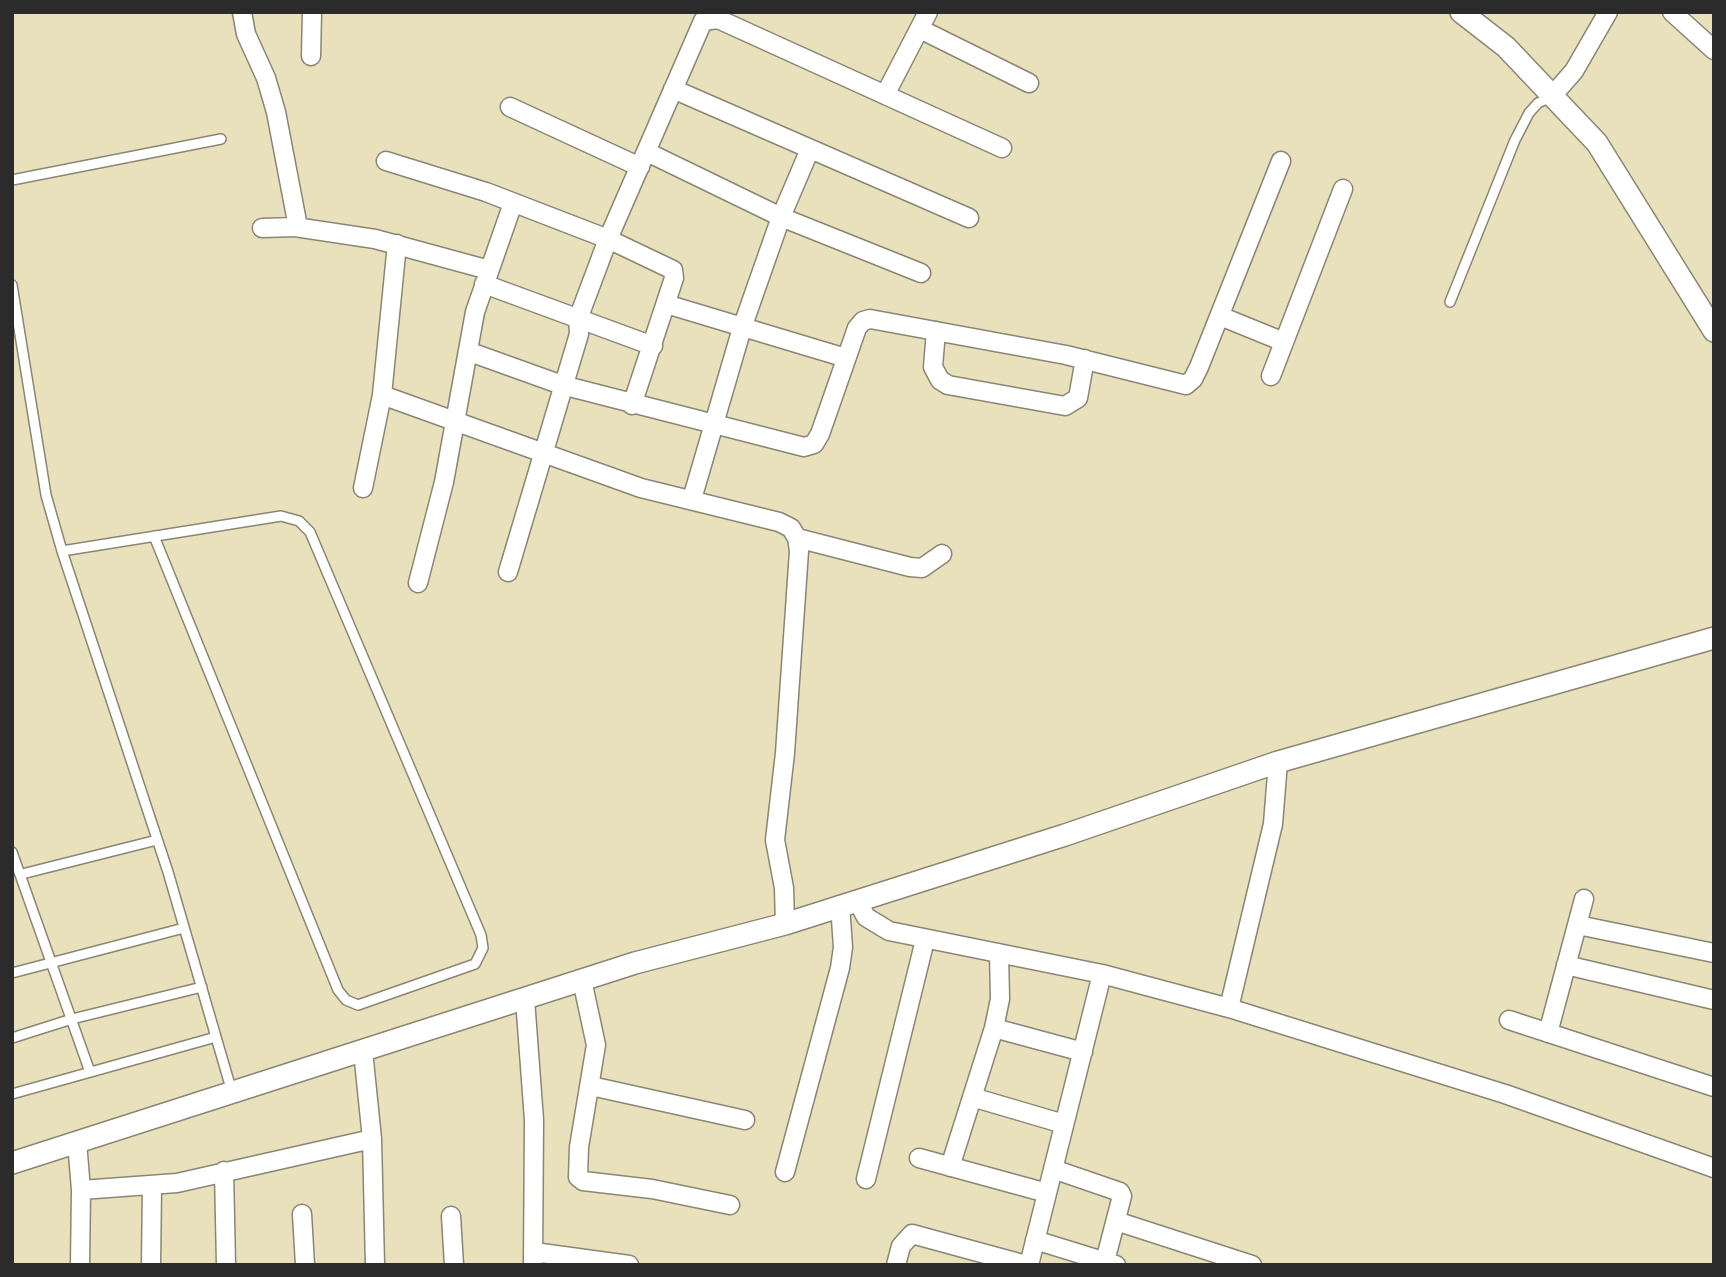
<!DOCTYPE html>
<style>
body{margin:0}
#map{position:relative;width:1726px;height:1277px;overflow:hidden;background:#e9e0bc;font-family:"IM FELL Double Pica",serif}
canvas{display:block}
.frame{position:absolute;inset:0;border:14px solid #2b2b2b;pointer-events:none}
</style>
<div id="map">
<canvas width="1726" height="1277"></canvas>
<div class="frame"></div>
</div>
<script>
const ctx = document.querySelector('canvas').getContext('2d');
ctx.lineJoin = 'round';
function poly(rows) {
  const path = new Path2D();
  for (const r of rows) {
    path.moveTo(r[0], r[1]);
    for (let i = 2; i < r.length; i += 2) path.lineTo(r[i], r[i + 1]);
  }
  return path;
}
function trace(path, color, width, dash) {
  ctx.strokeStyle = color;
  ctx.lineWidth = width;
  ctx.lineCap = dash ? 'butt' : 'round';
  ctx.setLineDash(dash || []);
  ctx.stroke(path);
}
const service = poly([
 [12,180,221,139],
 [12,285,46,495,62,551,168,872,232,1092],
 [1450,302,1515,140,1529,113,1538,103,1551,97],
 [62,551,281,516,299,521,310,532,481,935,483,948,475,964,358,1005,346,1000,338,990,154,536],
 [12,852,90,1072],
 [22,874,157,840],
 [12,973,184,928],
 [12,1038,72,1019,202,987],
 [12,1094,216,1037]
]);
const minor = poly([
 [242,12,246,34,266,78,276,112,298,227],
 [1672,12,1714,50],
 [920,29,1029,83],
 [311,56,312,12],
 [673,89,969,218],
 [885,95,928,12],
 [1552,96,1574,71,1608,12],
 [510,107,640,167],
 [647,152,781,217,921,273],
 [386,161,486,192,608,239,673,270,674,278,632,405],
 [262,228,295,227,375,239,489,270],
 [484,284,653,346],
 [666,304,846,358],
 [1220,316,1284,342],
 [936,331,933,367,940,380,948,385,1065,406,1078,398,1085,359],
 [470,352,562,385,804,447,814,444,820,434,857,328,863,321,870,319,1066,355,1186,385,1193,379,1199,367,1281,161],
 [1271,376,1343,189],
 [382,395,641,488,779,522,791,528,797,538,799,551,785,753,775,840,784,888,785,924],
 [363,488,382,395,397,244],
 [692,499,742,328,781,217,810,149],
 [797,538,910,567,922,568,942,554],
 [508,572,579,334,578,319,608,239,703,21,718,19,1002,148],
 [418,583,444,482,475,312,513,203],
 [857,900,866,917,889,931,1102,974,1229,1008,1505,1094,1714,1168],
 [1578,925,1714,953],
 [1566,965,1714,1000],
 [582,980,596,1045,579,1147,578,1177,583,1181,652,1189,730,1205],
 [525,999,534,1120,533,1265],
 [1229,1008,1273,824,1278,762],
 [1509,1020,1714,1087],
 [994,1028,1083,1052],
 [1548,1033,1584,899],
 [363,1051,372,1139,375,1265],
 [591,1086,745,1120],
 [972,1097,1064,1124],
 [77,1142,81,1190,80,1265],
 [919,1158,1047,1193],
 [950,1167,994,1028,1000,999,999,953],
 [1053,1169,1120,1192,1122,1196,1104,1265],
 [224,1171,226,1265],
 [785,1172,840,968,843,947,840,905],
 [866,1179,925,940],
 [81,1190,177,1183,372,1139],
 [302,1214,305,1265],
 [451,1216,454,1265],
 [1116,1221,1252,1265],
 [1035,1240,1116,1265],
 [534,1252,629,1265],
 [151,1265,152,1187],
 [896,1265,901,1246,912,1234,1026,1265],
 [1029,1265,1102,974]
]);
const tertiary = poly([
 [1461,12,1506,47,1597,143,1714,331],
 [12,1163,635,963,785,924,1065,835,1278,762,1714,638]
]);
trace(service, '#8a8674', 12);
trace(minor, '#8a8674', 21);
trace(tertiary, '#8a8674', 24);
trace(service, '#fff', 9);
trace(minor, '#fff', 18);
trace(tertiary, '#fff', 21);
</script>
